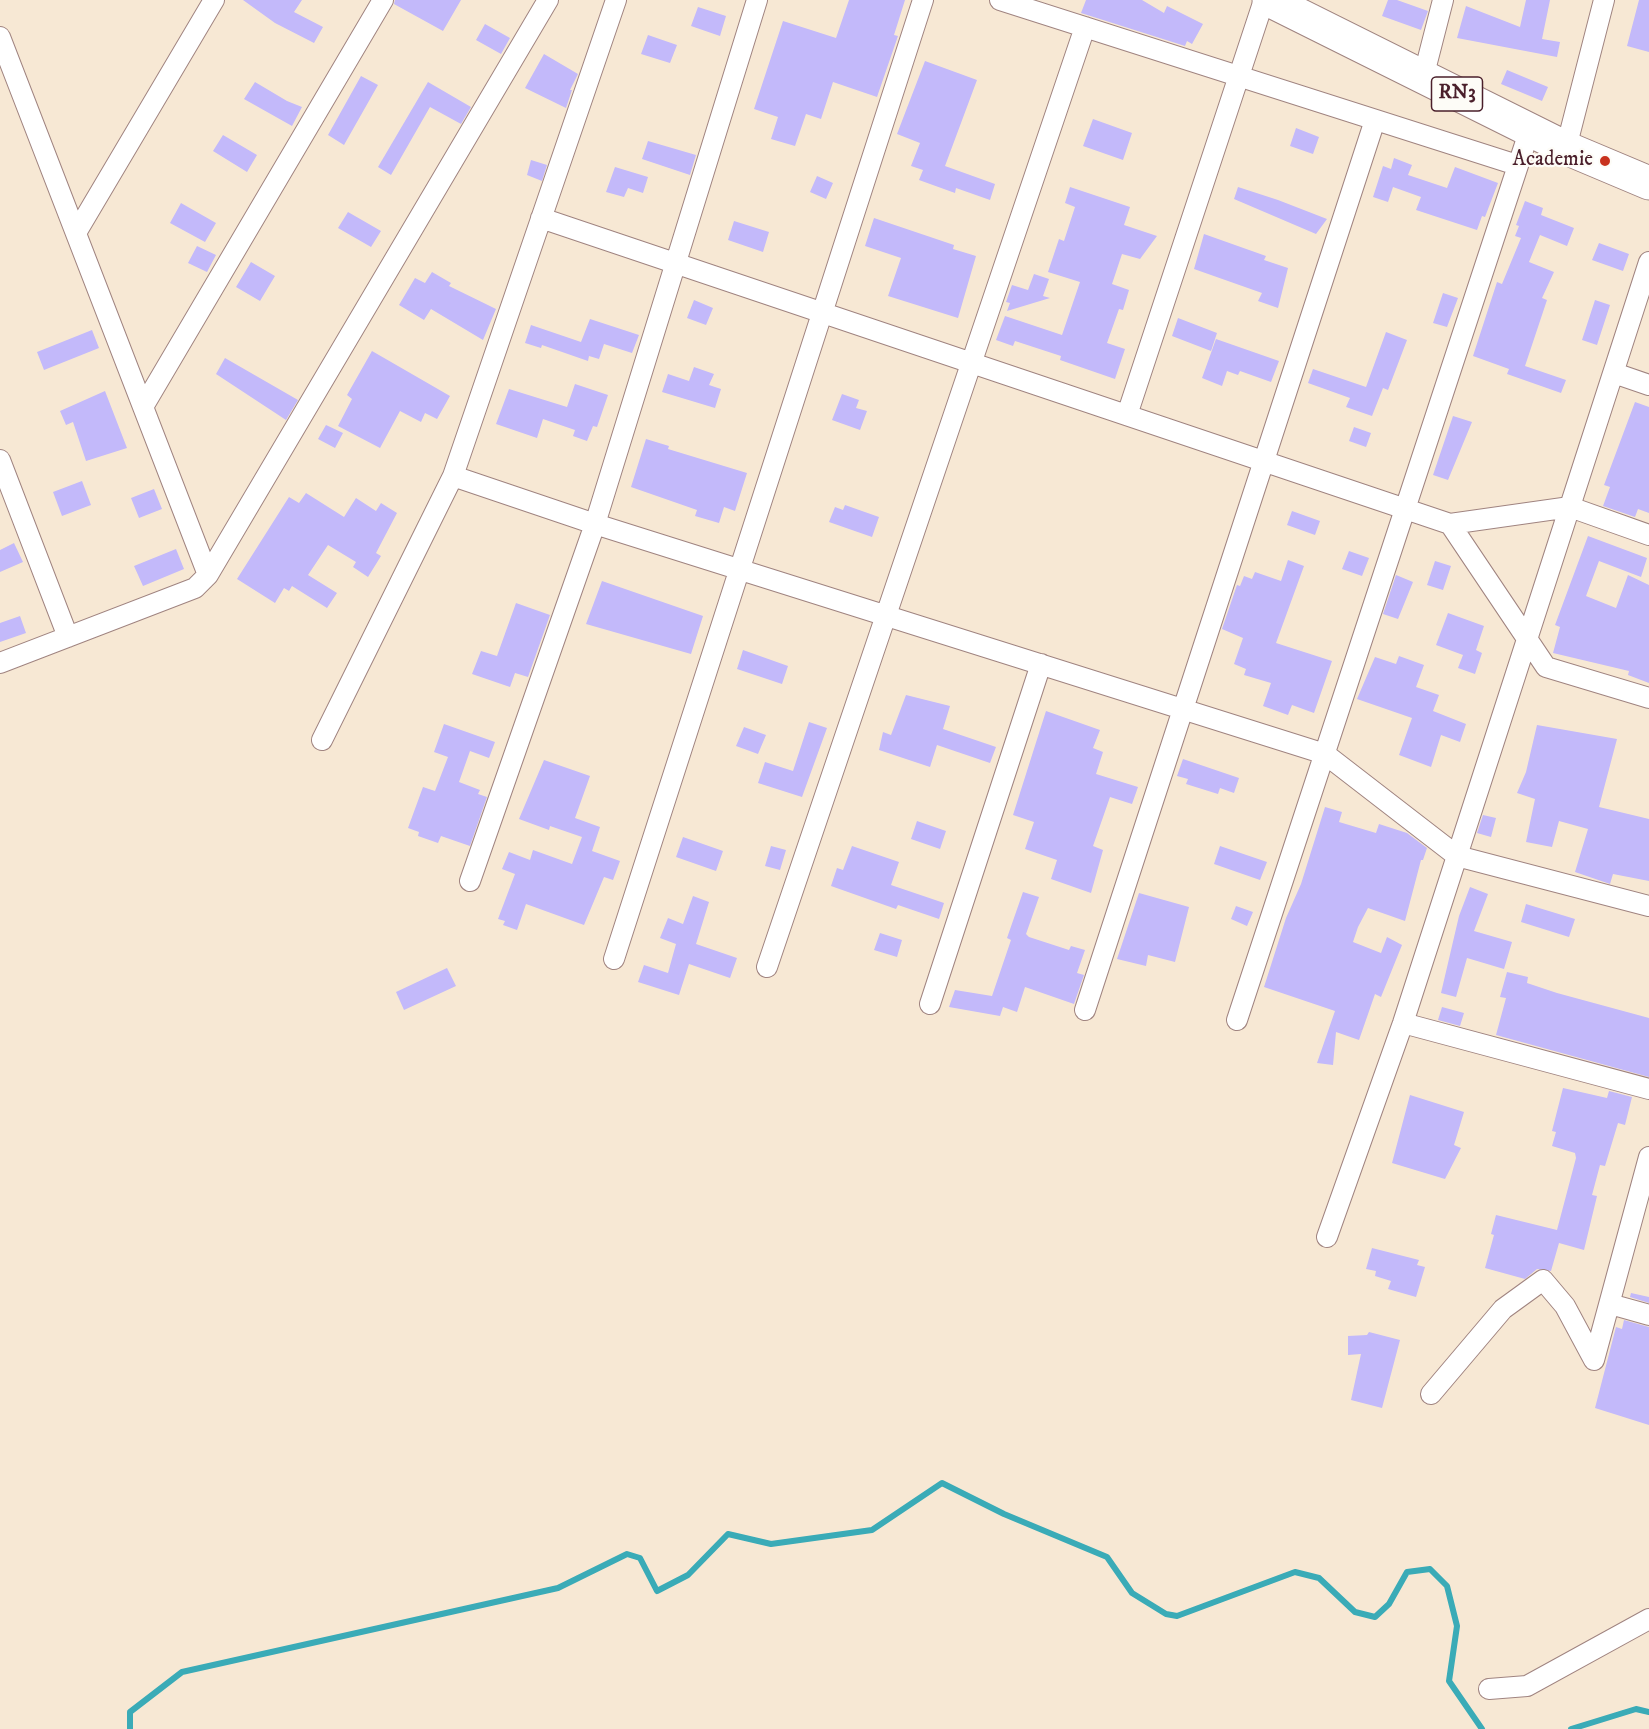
<!DOCTYPE html>
<style>
body{margin:0}
canvas{display:block;background:#f7e8d4}
</style>
<canvas width="1649" height="1729"></canvas>
<script>
const ctx = document.querySelector('canvas').getContext('2d');
ctx.lineJoin = 'round';
function poly(rows) {
  const path = new Path2D();
  for (const r of rows) {
    path.moveTo(r[0], r[1]);
    for (let i = 2; i < r.length; i += 2) path.lineTo(r[i], r[i + 1]);
  }
  return path;
}
function trace(path, color, width, dash) {
  ctx.strokeStyle = color;
  ctx.lineWidth = width;
  ctx.lineCap = dash ? 'butt' : 'round';
  ctx.setLineDash(dash || []);
  ctx.stroke(path);
}
function paint(path, color) {
  ctx.fillStyle = color;
  ctx.fill(path, 'evenodd');
}
function drawText(font, color, halo, rows, align = 'center') {
  ctx.font = font + ' "IM FELL DW Pica",serif';
  ctx.lineWidth = 4.5;
  ctx.setLineDash([]);
  ctx.textBaseline = 'middle';
  ctx.strokeStyle = halo;
  ctx.fillStyle = color;
  for (const [text, x, y, turn = 0] of rows) {
    ctx.save();
    ctx.translate(x, y);
    ctx.rotate((+turn || 0) * Math.PI / 180);
    ctx.textAlign = isNaN(turn) ? turn : align;
    if (halo) ctx.strokeText(text, 0, 0);
    ctx.fillText(text, 0, 0);
    ctx.restore();
  }
}
trace(poly([
 [130,1729,130,1712,182,1672,558,1588,627,1554,640,1558,657,1591,688,1575,728,1534,771,1544,872,1530,942,1483,1004,1514,1107,1557,1132,1593,1166,1614,1177,1616,1295,1572,1319,1578,1355,1612,1375,1617,1389,1604,1407,1572,1430,1569,1447,1586,1457,1626,1449,1681,1482,1729],
 [1571,1729,1636,1709,1649,1712]
]), '#3aabb7', 6);
paint(poly([
 [243,0,302,0,294,12,323,27,314,43,275,23],
 [395,0,461,0,443,31,394,4],
 [849,0,905,0,894,35,898,36,877,97,833,82,821,119,806,114,795,146,771,139,778,117,754,109,783,21,836,38],
 [1086,0,1142,0,1164,13,1167,6,1203,24,1192,44,1187,41,1185,46,1081,13],
 [1388,0,1397,0,1428,11,1421,30,1382,16],
 [1526,0,1550,0,1542,39,1560,42,1557,57,1457,38,1466,6,1520,27],
 [1639,0,1649,0,1649,52,1627,46],
 [698,7,726,16,720,36,691,26],
 [485,24,510,38,501,54,476,40],
 [648,35,677,45,670,63,641,54],
 [544,54,578,74,570,90,572,90,566,108,525,88],
 [925,61,977,80,945,166,995,184,990,200,956,188,955,193,919,180,923,170,911,166,920,143,897,134],
 [1507,70,1548,87,1542,101,1501,84],
 [361,76,378,85,344,145,328,135],
 [255,82,287,101,302,107,292,126,244,99],
 [428,82,471,107,461,124,430,107,391,175,378,167],
 [1093,119,1132,133,1123,160,1083,146],
 [1296,128,1319,137,1313,154,1290,146],
 [223,135,257,155,247,172,213,151],
 [648,141,696,155,690,175,642,159],
 [1394,158,1412,165,1408,175,1447,188,1455,167,1498,183,1485,217,1482,216,1477,230,1416,210,1421,197,1393,187,1388,202,1373,197,1383,166,1391,169],
 [531,160,547,165,542,181,527,175],
 [615,167,648,177,643,193,628,188,624,197,606,192],
 [817,176,833,183,826,199,810,192],
 [1070,187,1130,207,1124,225,1157,236,1140,259,1122,254,1112,284,1129,290,1123,310,1119,309,1107,343,1125,349,1115,379,1060,360,1061,356,1015,341,1013,346,996,340,1005,316,1062,335,1080,282,1048,272,1059,239,1064,241,1075,207,1065,203],
 [1238,187,1278,200,1327,219,1316,234,1234,199],
 [1525,201,1543,208,1541,215,1574,228,1567,246,1540,235,1529,262,1554,272,1542,298,1547,300,1525,366,1566,380,1561,393,1507,374,1509,369,1473,356,1497,282,1502,284,1521,238,1515,236,1519,226,1516,225],
 [181,203,216,223,205,242,170,223],
 [348,212,381,231,371,247,338,228],
 [874,218,954,245,953,249,976,256,958,318,888,296,901,258,865,246],
 [734,221,769,232,763,252,728,240],
 [1204,234,1266,256,1264,260,1288,268,1278,308,1258,301,1262,293,1194,269],
 [1599,243,1629,254,1623,271,1592,260],
 [197,246,216,255,207,272,188,263],
 [251,262,275,276,260,301,236,287],
 [432,272,451,283,449,286,496,309,483,340,431,309,424,320,399,305,415,278,425,283],
 [1034,274,1049,279,1043,296,1050,298,1007,311,1010,303,1006,302,1012,285,1028,290],
 [1443,293,1458,298,1447,327,1433,323],
 [694,300,713,308,706,325,687,318],
 [1595,300,1610,305,1597,345,1582,340],
 [1178,318,1217,333,1211,351,1172,336],
 [590,319,639,335,632,353,604,344,599,359,589,356,588,361,542,345,541,348,525,343,531,325,581,342],
 [92,330,99,348,44,370,37,352],
 [1386,332,1407,340,1388,390,1383,388,1372,416,1346,407,1350,398,1308,383,1313,369,1366,387],
 [1216,339,1279,361,1271,382,1240,371,1238,375,1227,371,1222,386,1202,378],
 [372,351,450,396,437,419,425,413,421,422,400,411,380,448,338,426,352,399,347,395],
 [225,358,298,400,286,420,216,374],
 [694,367,714,374,709,385,721,389,715,408,662,392,668,374,689,381],
 [575,384,608,395,597,427,593,426,587,441,573,436,575,430,543,419,537,438,496,424,509,389,567,407],
 [105,391,127,448,86,461,73,422,66,425,60,411],
 [842,394,859,400,856,408,867,411,860,430,832,420],
 [1635,402,1649,407,1649,513,1638,509,1635,517,1603,506,1610,487,1604,485],
 [1453,416,1472,422,1448,480,1433,475],
 [326,425,343,433,335,448,318,439],
 [1354,427,1371,433,1366,447,1349,441],
 [646,439,669,446,668,449,747,473,735,511,724,507,719,523,695,516,697,510,631,487],
 [82,481,91,505,62,516,53,492],
 [154,489,162,509,139,518,131,498],
 [306,493,344,517,356,498,376,511,381,503,397,513,376,553,381,556,368,577,353,567,356,562,328,545,308,575,337,593,327,608,292,586,289,591,284,588,275,603,237,579,289,497,299,503],
 [845,505,879,517,872,537,829,522,835,507,843,510],
 [1292,511,1320,521,1315,535,1287,525],
 [1588,536,1647,558,1641,577,1599,561,1586,596,1616,608,1628,575,1649,585,1649,683,1628,675,1629,671,1553,653,1560,627,1555,625],
 [14,543,23,562,0,572,0,550],
 [176,549,184,569,143,586,134,566],
 [1349,551,1369,558,1362,576,1342,569],
 [1288,560,1304,566,1276,643,1332,661,1314,713,1292,705,1288,715,1263,706,1271,683,1244,675,1246,669,1234,664,1243,638,1222,629,1237,585,1240,586,1244,576,1252,579,1255,572,1281,581],
 [1435,561,1451,566,1443,590,1427,585],
 [1396,575,1413,582,1398,619,1383,614],
 [602,581,703,616,691,654,586,624],
 [516,603,550,615,528,677,515,673,510,687,472,674,481,651,497,656],
 [1448,613,1484,626,1476,650,1482,653,1475,674,1458,668,1463,655,1436,645],
 [20,616,26,633,0,642,0,623],
 [743,650,788,666,782,684,737,669],
 [1399,656,1424,665,1416,687,1439,695,1433,711,1466,724,1460,742,1441,735,1431,767,1399,755,1412,718,1357,699,1375,657,1396,664],
 [906,695,950,706,943,729,996,747,990,763,937,745,930,767,879,750,883,732,891,735],
 [1046,711,1100,730,1093,748,1103,752,1096,774,1138,787,1132,804,1110,797,1093,846,1103,850,1091,893,1051,879,1057,860,1025,849,1034,822,1013,815],
 [809,722,827,728,802,797,758,783,765,762,793,771],
 [444,724,495,742,489,758,470,751,459,782,480,790,478,794,487,797,470,846,441,836,438,843,418,836,419,832,408,828,423,787,435,791,448,757,434,752],
 [1537,725,1617,739,1599,807,1649,819,1649,881,1613,874,1610,884,1575,872,1588,829,1559,821,1552,847,1526,842,1535,799,1517,793,1526,772],
 [744,727,766,735,758,754,736,746],
 [1183,759,1239,778,1234,793,1220,788,1218,794,1186,784,1188,779,1177,776],
 [544,760,590,776,575,818,600,827,592,851,620,861,613,880,604,877,584,925,526,904,517,930,503,925,505,921,498,919,515,874,502,869,509,852,530,860,533,850,572,864,582,837,550,826,549,830,519,819],
 [1325,807,1342,812,1339,822,1376,833,1379,824,1407,833,1427,848,1423,860,1421,860,1405,921,1368,908,1358,927,1353,942,1381,953,1387,937,1402,945,1381,997,1375,994,1359,1040,1336,1032,1333,1065,1317,1063,1335,1011,1264,987,1286,918,1301,884],
 [1483,815,1496,818,1491,837,1477,833],
 [917,821,946,831,940,849,911,839],
 [683,837,723,851,716,871,676,857],
 [771,846,786,850,780,870,765,866],
 [852,846,899,862,891,885,944,903,939,919,898,905,896,909,831,886,837,868,843,870],
 [1220,846,1267,862,1260,880,1214,864],
 [1470,887,1488,894,1474,931,1512,942,1504,969,1467,958,1456,997,1441,993,1459,916],
 [1023,892,1039,897,1026,934,1029,937,1069,950,1071,946,1085,950,1077,973,1084,975,1074,1004,1025,987,1017,1012,1003,1007,1000,1016,949,1007,955,990,992,996,1011,940,1007,938],
 [1139,893,1189,907,1175,962,1148,955,1146,966,1117,959],
 [693,896,709,902,696,944,737,958,730,978,689,964,679,995,638,982,644,965,668,973,676,944,660,938,668,918,683,924],
 [1526,904,1575,919,1569,937,1521,922],
 [1236,906,1253,912,1247,926,1231,919],
 [880,933,902,940,897,957,874,950],
 [447,968,456,986,404,1010,396,992],
 [1507,972,1528,977,1527,983,1557,993,1649,1018,1649,1077,1496,1035,1506,998,1500,997],
 [1442,1007,1464,1013,1460,1026,1438,1020],
 [1563,1088,1607,1098,1609,1091,1632,1097,1625,1125,1618,1123,1605,1166,1600,1165,1592,1195,1597,1196,1584,1250,1559,1243,1551,1271,1537,1269,1525,1279,1485,1268,1494,1235,1491,1234,1496,1215,1557,1230,1576,1158,1575,1153,1552,1146,1556,1132,1552,1131],
 [1410,1095,1464,1112,1454,1145,1461,1148,1445,1179,1392,1163],
 [1372,1248,1419,1260,1417,1265,1425,1267,1416,1297,1388,1289,1391,1281,1375,1276,1376,1271,1366,1269],
 [1631,1293,1649,1297,1649,1303,1630,1297],
 [1624,1320,1649,1327,1649,1425,1595,1408,1616,1327,1622,1329],
 [1369,1332,1400,1340,1382,1408,1351,1400,1361,1354,1348,1355,1348,1336,1367,1335]
]), '#c3b9fa');
const street = poly([
 [1000,0,1517,165],
 [0,37,208,575],
 [1423,78,1443,0],
 [1566,148,1604,0],
 [541,218,1450,524,1570,507,1649,535],
 [76,233,214,0],
 [1614,373,1649,385],
 [143,407,383,0],
 [1127,415,1264,0],
 [0,460,68,637],
 [453,476,595,524,1325,754,1457,856,1649,906],
 [1450,524,1546,667,1649,698],
 [0,663,195,588,208,575,548,0],
 [322,740,453,476,616,0],
 [470,881,595,524,757,0],
 [614,959,923,0],
 [767,967,1085,27],
 [930,1004,1041,664],
 [1085,1010,1375,120],
 [1237,1020,1530,129],
 [1403,1023,1649,1089],
 [1327,1237,1403,1023,1649,262],
 [1610,1304,1649,1315],
 [1431,1394,1503,1309,1543,1280,1565,1306,1594,1360,1649,1157],
 [1489,1689,1527,1686,1649,1619]
]);
const highway = poly([
 [1269,0,1566,148,1649,183]
]);
trace(street, '#a08480', 22);
trace(highway, '#a08480', 35);
trace(street, '#fff', 20);
trace(highway, '#fff', 33);
for (const [x, y, r, color] of [
 [1605,161,6,"#c8321e"]
]) {
  const dot = new Path2D();
  dot.arc(x, y, r, 0, 2 * Math.PI);
  ctx.fillStyle = color;
  ctx.fill(dot);
  trace(dot, '#fdfcf7', 2);
}
for (const [x, y, w] of [
 [1457,94,51]
]) {
  const box = new Path2D();
  box.roundRect(x - w / 2, y - 17, w, 34, 4.5);
  ctx.fillStyle = '#fdfcf7';
  ctx.fill(box);
  trace(box, '#4a1f2b', 1.5);
}
drawText('bold 20px', '#4a1f2b', null, [
 ["RN3",1457,94]
]);
drawText('21px', '#4a1f2b', '#fdfcf7', [
 ["Academie",1593,161]
], 'right');
</script>
